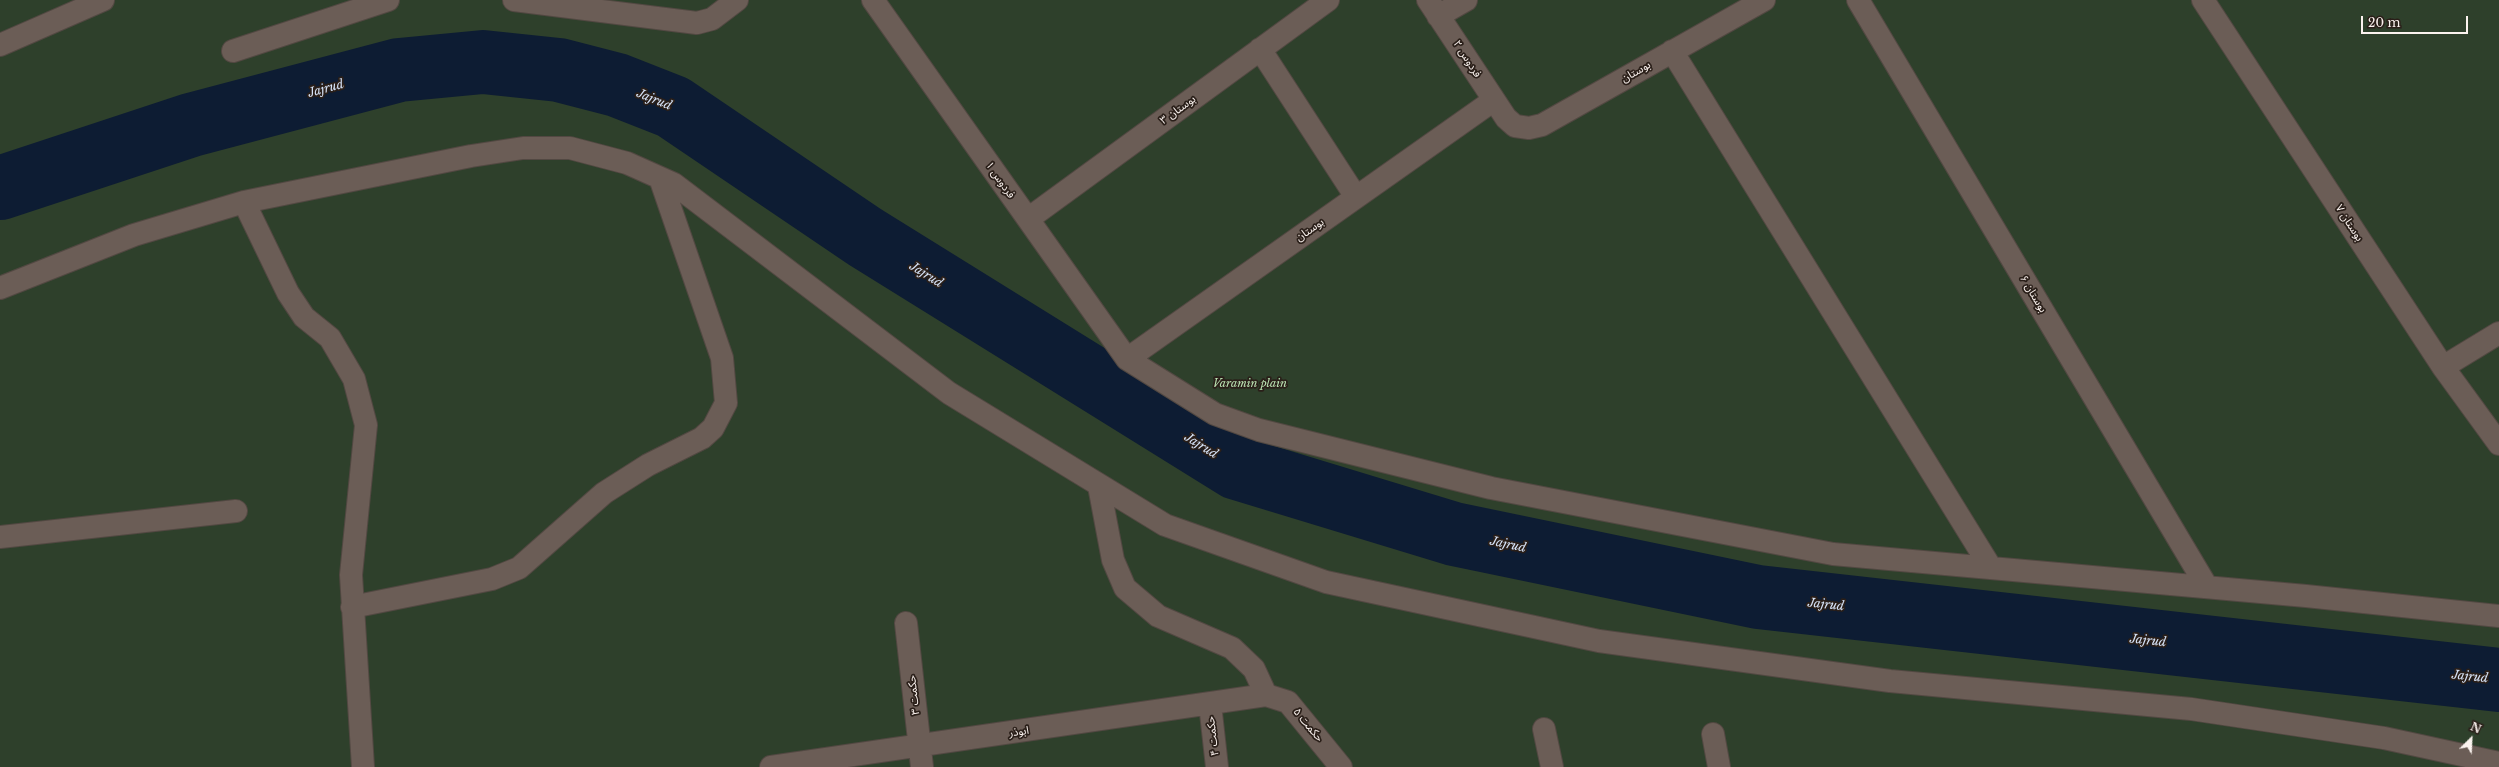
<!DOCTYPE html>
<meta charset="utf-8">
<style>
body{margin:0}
#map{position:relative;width:2499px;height:767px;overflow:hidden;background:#352923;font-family:"Libre Baskerville",serif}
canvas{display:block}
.north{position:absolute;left:2451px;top:719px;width:40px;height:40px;-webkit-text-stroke:3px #2a1f19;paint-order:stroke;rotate:24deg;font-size:11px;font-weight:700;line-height:16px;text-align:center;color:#fbf3ef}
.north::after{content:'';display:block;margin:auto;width:14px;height:18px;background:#fbf3ef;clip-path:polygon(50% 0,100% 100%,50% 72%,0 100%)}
.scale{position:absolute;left:2361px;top:16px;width:107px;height:18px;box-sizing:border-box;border:2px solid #fbf3ef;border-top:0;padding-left:5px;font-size:12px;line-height:14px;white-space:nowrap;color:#fbf3ef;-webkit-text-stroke:3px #2a1f19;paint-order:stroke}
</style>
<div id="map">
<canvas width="2499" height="767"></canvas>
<div class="north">N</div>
<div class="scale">20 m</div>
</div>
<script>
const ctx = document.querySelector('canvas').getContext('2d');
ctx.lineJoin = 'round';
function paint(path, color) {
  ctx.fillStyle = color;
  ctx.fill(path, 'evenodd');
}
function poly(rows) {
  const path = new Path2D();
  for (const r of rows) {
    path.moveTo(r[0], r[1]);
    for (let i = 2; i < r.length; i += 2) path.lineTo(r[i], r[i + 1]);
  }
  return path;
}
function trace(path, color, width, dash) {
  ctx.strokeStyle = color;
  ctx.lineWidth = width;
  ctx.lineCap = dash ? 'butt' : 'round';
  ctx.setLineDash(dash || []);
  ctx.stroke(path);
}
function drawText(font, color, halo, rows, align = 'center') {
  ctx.font = font + ' "Libre Baskerville","Noto Sans Arabic",serif';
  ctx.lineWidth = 3.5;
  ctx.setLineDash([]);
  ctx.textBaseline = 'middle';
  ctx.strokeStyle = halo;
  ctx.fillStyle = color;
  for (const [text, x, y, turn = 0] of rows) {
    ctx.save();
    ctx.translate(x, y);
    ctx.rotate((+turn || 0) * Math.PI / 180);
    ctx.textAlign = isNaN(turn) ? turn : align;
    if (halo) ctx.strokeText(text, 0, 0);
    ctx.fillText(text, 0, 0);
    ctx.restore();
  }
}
paint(poly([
 [0,0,2499,0,2499,767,0,767]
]), '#2e402b');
trace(poly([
 [0,188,191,125,399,70,483,62,559,70,617,85,673,107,865,237,1237,468,1454,534,1758,597,2499,680]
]), '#0d1c33', 64);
const minor = poly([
 [514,0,697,23,712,19,737,0],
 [873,0,1127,359,1215,414,1259,430,1491,488,1833,554,2306,596,2499,616],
 [1428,0,1506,118,1515,126,1529,128,1542,125,1764,0],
 [1858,0,2207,587],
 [2203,0,2443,367,2499,444],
 [1438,16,1466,0],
 [0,45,103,0],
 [1260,49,1356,197],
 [233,51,388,0],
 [1672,51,1991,568],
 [244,202,288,293,304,317,330,338,354,379,366,425,351,575,363,767],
 [1028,219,1328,0],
 [0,288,134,235,244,202,471,156,523,148,570,148,627,163,674,184,949,393,1165,525,1326,582,1599,641,1890,681,2191,709,2384,738,2499,763],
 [1127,359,1494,100],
 [2443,367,2499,333],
 [1099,486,1113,560,1125,588,1158,616,1232,648,1254,669,1266,695],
 [0,537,236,511],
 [352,607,492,579,519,568,604,493,648,465,702,438,713,428,726,403,722,358,660,178],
 [906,623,922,767],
 [1210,704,1217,767],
 [1544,729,1552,767],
 [1713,734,1719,767],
 [771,767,1266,695,1288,702,1341,767]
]);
trace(minor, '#524842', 24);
trace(minor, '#6b5d56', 22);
drawText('11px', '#fbf3ef', '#2a1f19', [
 ["فردوس ۲",1467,59,57],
 ["بوستان",1636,72,-30],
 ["بوستان ۳",1178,110,-36],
 ["فردوس ۱",1000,180,55],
 ["بوستان ۷",2349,223,57],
 ["بوستان",1310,230,-35],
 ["بوستان ۶",2033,294,59],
 ["حکمت ۳",914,695,-96],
 ["حکمت ۵",1308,725,50],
 ["ابوذر",1019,732,-8],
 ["حکمت ۴",1213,736,-97]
]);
drawText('italic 11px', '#bce5b4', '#2a1f19', [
 ["Varamin plain",1250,384]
]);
drawText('italic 12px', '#d7e4f9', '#2a1f19', [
 ["Jajrud",326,89,-15],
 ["Jajrud",654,100,22],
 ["Jajrud",926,275,32],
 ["Jajrud",1201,446,32],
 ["Jajrud",1508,545,12],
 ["Jajrud",1826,605,6],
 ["Jajrud",2148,641,6],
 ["Jajrud",2470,677,6]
]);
</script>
